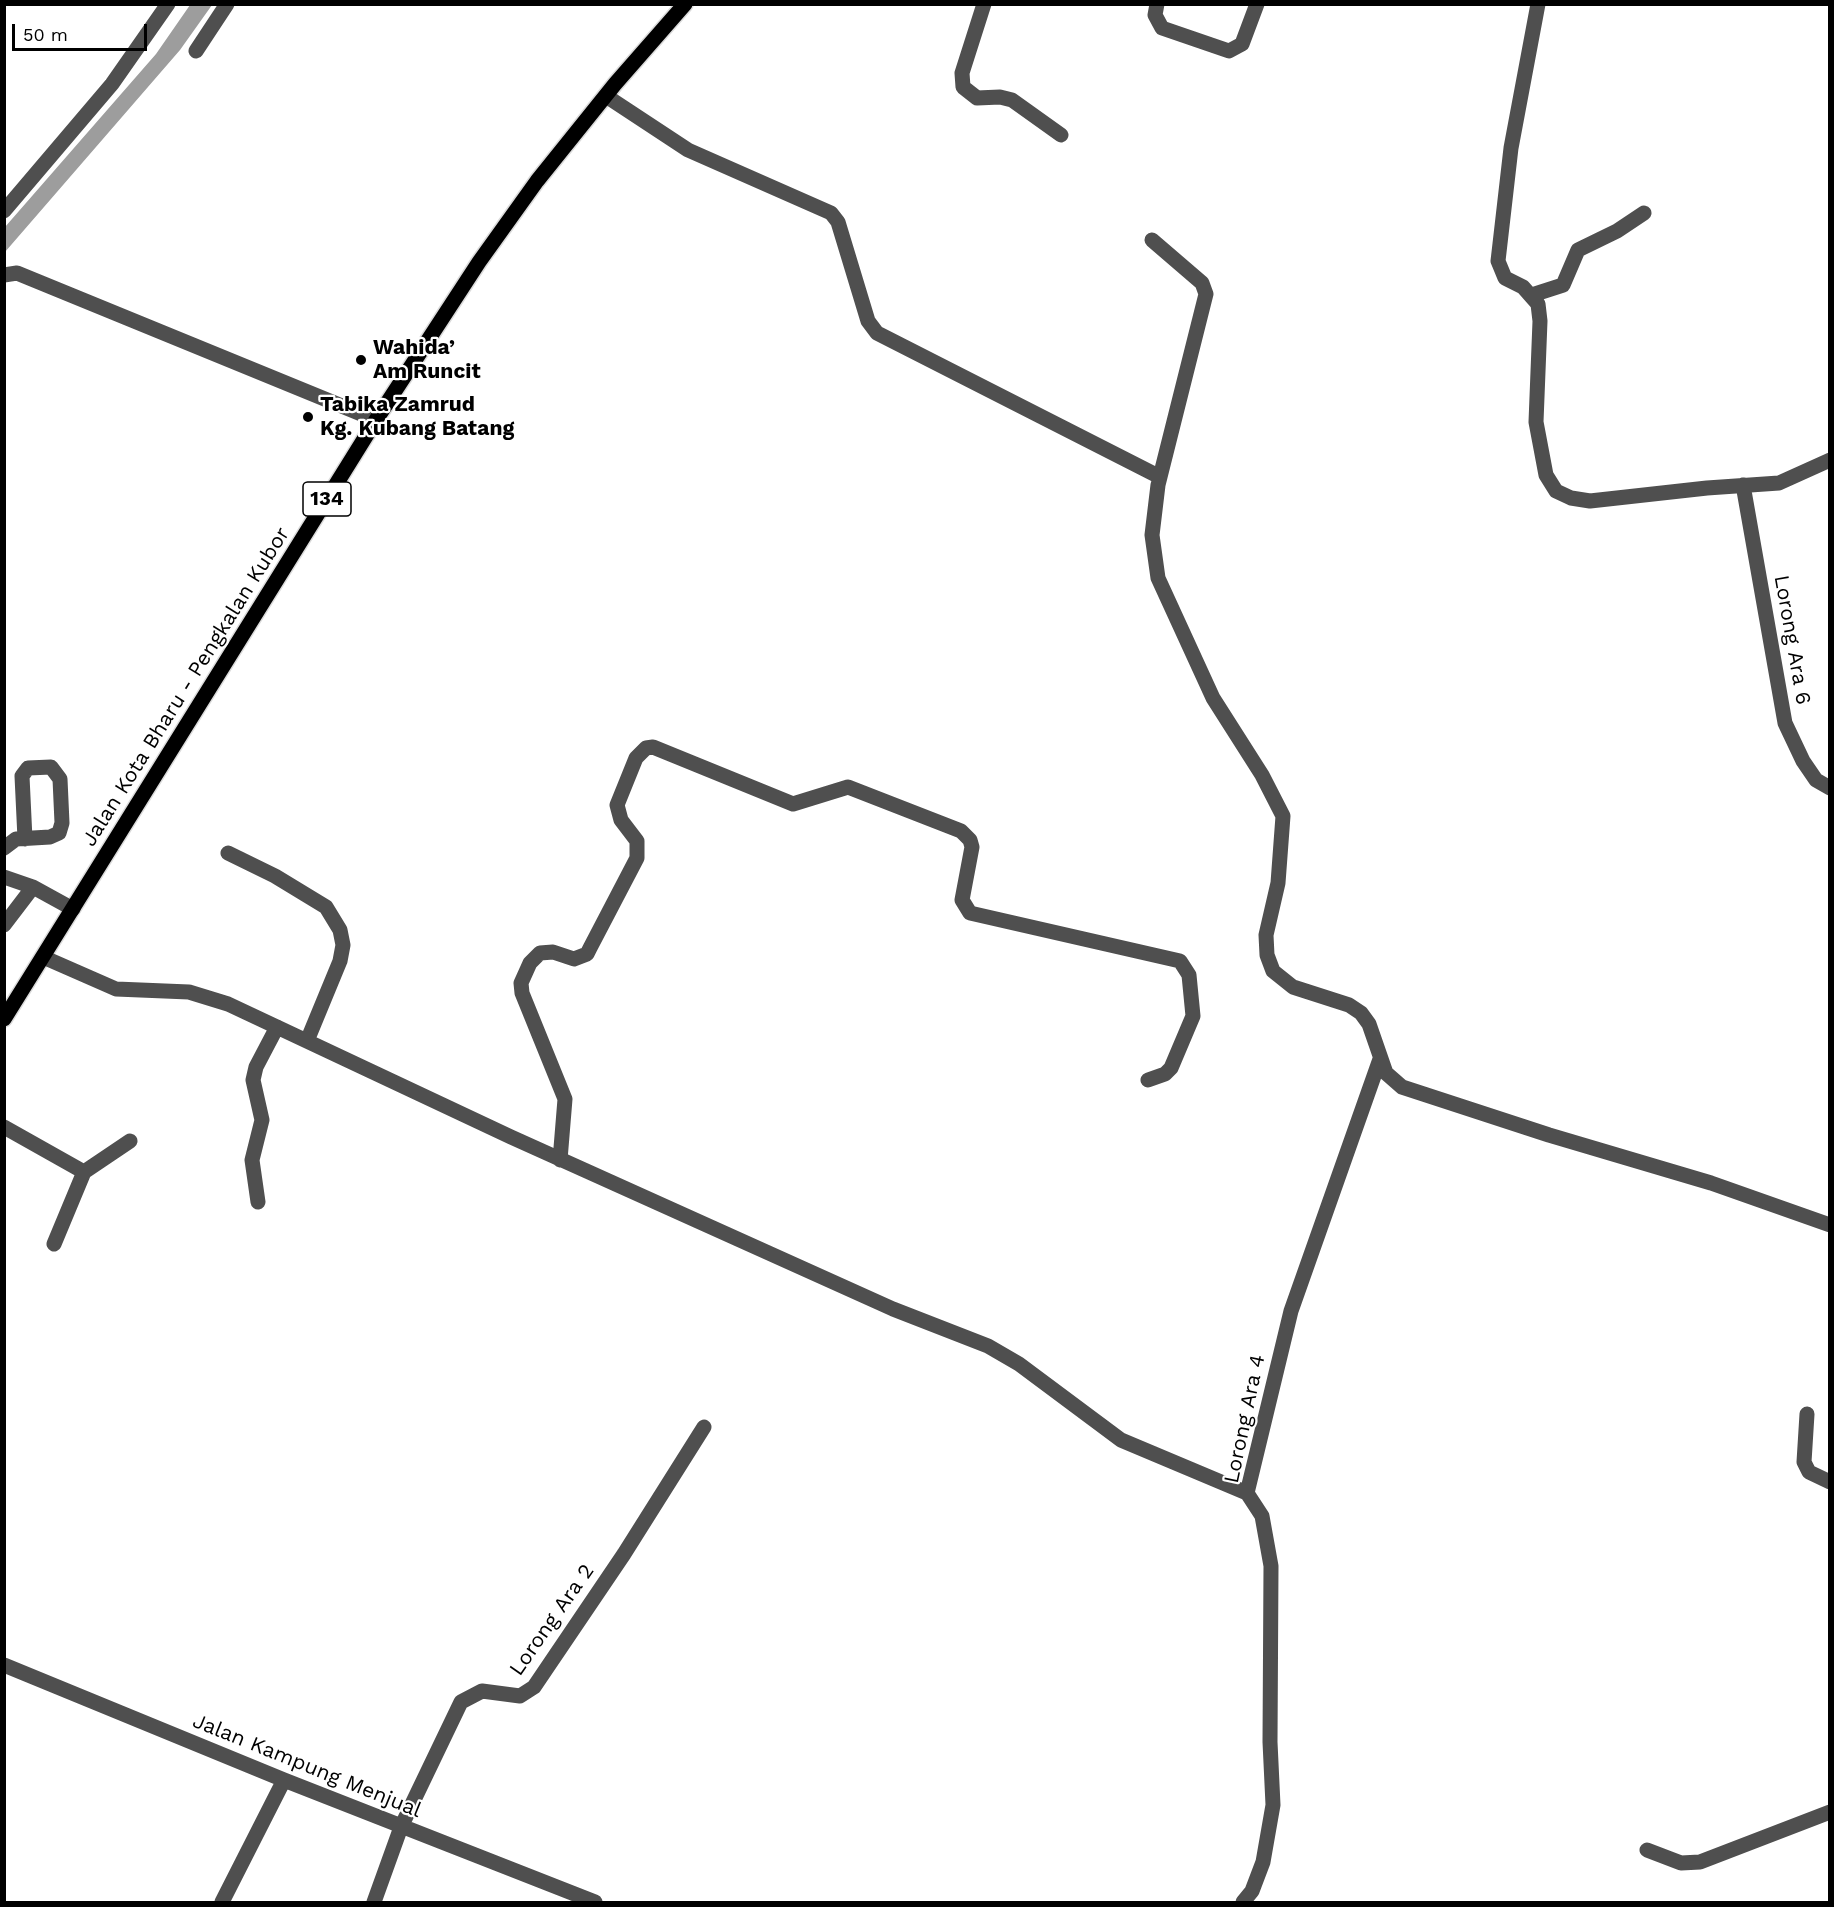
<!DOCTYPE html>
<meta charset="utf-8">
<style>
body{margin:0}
#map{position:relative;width:1834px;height:1907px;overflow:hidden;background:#fff;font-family:"Work Sans",sans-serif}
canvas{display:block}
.frame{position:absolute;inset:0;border:6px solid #000;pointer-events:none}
.scale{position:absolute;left:12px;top:24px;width:135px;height:27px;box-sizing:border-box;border:3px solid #000;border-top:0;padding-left:8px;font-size:18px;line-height:21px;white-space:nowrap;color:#000;-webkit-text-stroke:4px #fff;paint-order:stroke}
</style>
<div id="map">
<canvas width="1834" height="1907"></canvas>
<div class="frame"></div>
<div class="scale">50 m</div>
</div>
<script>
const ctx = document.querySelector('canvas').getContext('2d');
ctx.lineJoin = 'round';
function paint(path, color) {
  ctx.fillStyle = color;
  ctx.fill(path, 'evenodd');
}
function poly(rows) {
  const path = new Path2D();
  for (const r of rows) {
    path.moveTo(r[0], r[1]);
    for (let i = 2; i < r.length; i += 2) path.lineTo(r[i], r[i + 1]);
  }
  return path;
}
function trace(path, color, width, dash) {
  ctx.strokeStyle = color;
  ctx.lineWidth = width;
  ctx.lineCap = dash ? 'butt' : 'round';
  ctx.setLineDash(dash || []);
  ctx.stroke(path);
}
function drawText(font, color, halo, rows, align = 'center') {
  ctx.font = font + ' "Work Sans",sans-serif';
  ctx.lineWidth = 4.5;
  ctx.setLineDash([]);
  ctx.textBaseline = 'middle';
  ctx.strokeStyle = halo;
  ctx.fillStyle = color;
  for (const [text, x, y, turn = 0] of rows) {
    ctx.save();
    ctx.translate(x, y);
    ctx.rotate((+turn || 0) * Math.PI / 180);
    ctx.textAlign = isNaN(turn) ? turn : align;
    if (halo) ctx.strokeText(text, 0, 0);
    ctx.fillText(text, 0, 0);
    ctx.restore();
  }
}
paint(poly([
 [190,5,212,5,180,50,5,252,5,227,156,54]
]), '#9d9d9d');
const major = poly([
 [4,1019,376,420,479,262,537,181,615,84,685,4]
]);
trace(major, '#dbdbdb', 18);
trace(poly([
 [984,4,962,73,963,87,977,98,1000,97,1012,100,1061,135],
 [1157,4,1155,15,1162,28,1229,51,1242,44,1257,4],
 [1538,4,1511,148,1498,261,1505,278,1523,287,1538,304,1540,321,1536,422,1546,475,1556,491,1571,498,1590,501,1707,488,1779,483,1830,460],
 [196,51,227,4],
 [606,96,688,150,831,213,838,222,868,321,877,333,1160,477],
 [4,211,112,84,168,4],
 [1152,240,1202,283,1206,294,1158,485,1152,535,1158,578,1213,698,1262,775,1283,816,1278,883,1266,935,1267,955,1273,971,1293,987,1349,1005,1361,1013,1369,1024,1386,1073,1402,1087,1549,1135,1711,1183,1830,1225],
 [4,275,17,273,376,420],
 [1532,295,1563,285,1578,250,1617,231,1644,213],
 [1743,485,1785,723,1803,761,1816,780,1830,788],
 [4,848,16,839,50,837,59,833,62,823,60,779,51,767,28,768,22,776,25,839],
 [228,853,275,876,326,907,340,930,343,945,340,961,307,1041],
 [4,877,33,887,73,909],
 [4,925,33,887],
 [43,957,116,989,189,992,228,1004,511,1137,893,1309,988,1346,1019,1364,1121,1440,1247,1493],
 [4,1127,84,1172],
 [560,1160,565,1099,522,993,521,983,530,963,540,953,553,952,574,959,587,954,590,948,637,858,637,841,621,820,617,805,636,758,646,748,653,747,793,804,848,787,961,831,970,840,972,847,962,900,970,913,1180,961,1189,975,1193,1016,1171,1068,1165,1074,1148,1080],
 [258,1202,252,1160,262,1120,253,1080,256,1067,277,1027],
 [54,1244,84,1172,130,1141],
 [1807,1414,1804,1462,1809,1472,1830,1482],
 [4,1665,284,1780,595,1902],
 [1647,1850,1681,1863,1700,1862,1830,1812],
 [222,1902,284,1780],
 [374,1902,401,1827,461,1702,482,1691,520,1696,534,1687,624,1554,704,1427],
 [1243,1902,1252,1891,1263,1862,1273,1805,1270,1742,1271,1566,1262,1516,1247,1493,1291,1311,1380,1059]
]), '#4f4f4f', 15);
trace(major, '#000', 15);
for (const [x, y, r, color] of [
 [361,360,6,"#000"],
 [308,417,6,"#000"]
]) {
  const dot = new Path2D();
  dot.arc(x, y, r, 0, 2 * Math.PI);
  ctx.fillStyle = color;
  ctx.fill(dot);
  trace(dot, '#fff', 2);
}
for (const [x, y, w] of [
 [327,499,48]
]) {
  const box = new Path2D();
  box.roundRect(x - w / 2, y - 17, w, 34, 4.5);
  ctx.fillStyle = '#fff';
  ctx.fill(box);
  trace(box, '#000', 1.5);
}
drawText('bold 20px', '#000', null, [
 ["134",327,499]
]);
drawText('bold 21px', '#000', '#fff', [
 ["Wahida’",373,348],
 ["Am Runcit",373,372],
 ["Tabika Zamrud",320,405],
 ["Kg. Kubang Batang",320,429]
], 'left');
drawText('21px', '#000', '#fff', [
 ["Lorong Ara 6",1792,640,80],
 ["Jalan Kota Bharu - Pengkalan Kubor",186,687,-58],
 ["Lorong Ara 4",1245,1419,-78],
 ["Lorong Ara 2",552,1620,-55],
 ["Jalan Kampung Menjual",307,1766,22]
]);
</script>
